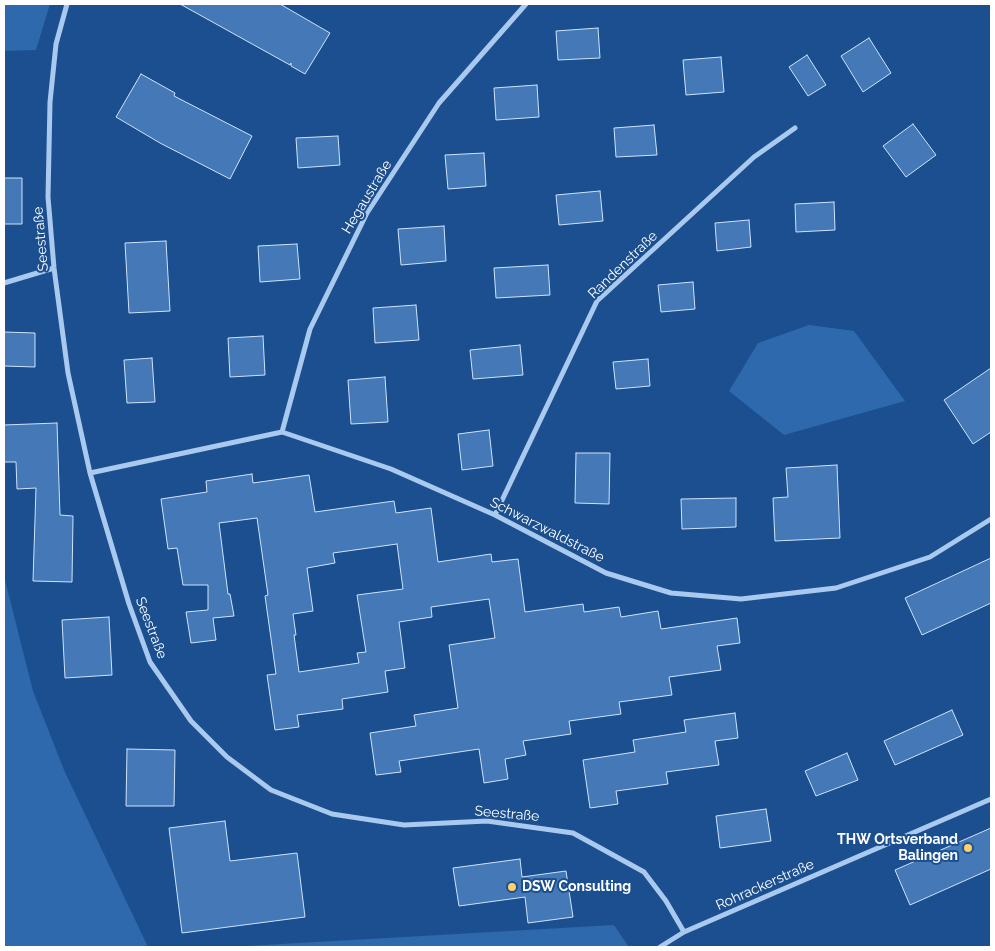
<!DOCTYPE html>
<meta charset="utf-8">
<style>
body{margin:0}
#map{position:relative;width:995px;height:951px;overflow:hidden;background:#1b4f8f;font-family:Raleway,sans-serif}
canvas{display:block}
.frame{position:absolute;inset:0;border:5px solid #fff;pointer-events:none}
</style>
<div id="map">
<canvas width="995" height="951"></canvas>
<div class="frame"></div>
</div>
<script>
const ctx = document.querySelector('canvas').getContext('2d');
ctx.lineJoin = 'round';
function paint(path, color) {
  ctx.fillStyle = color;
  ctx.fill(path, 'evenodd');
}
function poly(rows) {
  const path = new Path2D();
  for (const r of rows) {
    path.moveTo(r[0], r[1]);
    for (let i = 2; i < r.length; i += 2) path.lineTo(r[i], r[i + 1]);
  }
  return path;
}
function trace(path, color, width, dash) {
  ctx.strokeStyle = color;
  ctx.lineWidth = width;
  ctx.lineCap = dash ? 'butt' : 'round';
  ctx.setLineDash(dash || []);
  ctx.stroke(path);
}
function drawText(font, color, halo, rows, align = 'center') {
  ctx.font = font + ' Raleway,sans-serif';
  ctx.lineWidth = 4;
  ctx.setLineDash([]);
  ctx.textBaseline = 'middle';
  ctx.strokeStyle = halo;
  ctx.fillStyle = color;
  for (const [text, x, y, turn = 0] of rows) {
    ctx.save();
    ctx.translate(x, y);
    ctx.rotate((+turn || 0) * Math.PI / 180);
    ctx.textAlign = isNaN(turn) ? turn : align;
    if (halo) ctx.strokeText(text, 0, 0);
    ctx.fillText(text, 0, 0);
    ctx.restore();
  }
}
paint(poly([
 [4,4,50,4,36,50,4,51],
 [809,325,854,331,905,401,784,435,729,391,758,343],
 [4,576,33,691,64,770,148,947,4,947],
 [614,925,629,947,229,947]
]), '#2e69ad');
const building = poly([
 [180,4,280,4,330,33,305,74,291,66,291,63,290,65,180,4],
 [598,28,600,58,558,60,556,31,598,28],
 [869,38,891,73,863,92,841,56,869,38],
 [807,55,826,85,808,96,789,67,807,55],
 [721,57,724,92,686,95,683,60,721,57],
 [141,74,175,93,174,96,252,136,230,179,160,143,116,117,141,74],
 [537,85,539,117,496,120,494,88,537,85],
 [913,124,936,155,906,177,883,146,913,124],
 [654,125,657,155,616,157,614,128,654,125],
 [338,136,340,165,298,168,296,138,338,136],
 [484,153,486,186,448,189,445,155,484,153],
 [4,178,22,178,22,224,4,224,4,178],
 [600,191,603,221,559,225,556,195,600,191],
 [834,202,835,230,796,232,795,204,834,202],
 [749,220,751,247,717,251,715,223,749,220],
 [444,226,446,261,401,265,398,229,444,226],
 [166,241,170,311,129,313,125,243,166,241],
 [297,244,300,279,260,282,258,246,297,244],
 [548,265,550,295,496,298,494,268,548,265],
 [693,282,695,309,661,312,658,285,693,282],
 [416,305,419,340,375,343,373,308,416,305],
 [4,332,35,333,35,367,4,366,4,332],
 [263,336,265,375,230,377,228,338,263,336],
 [520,345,523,375,473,379,470,350,520,345],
 [152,358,155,402,127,403,124,360,152,358],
 [648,359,650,386,616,389,613,362,648,359],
 [991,368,991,432,973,444,944,400,991,368],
 [385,377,388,422,351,424,348,380,385,377],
 [57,423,60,515,73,516,72,582,33,581,36,488,17,489,16,462,4,462,4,425,57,423],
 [489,430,493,466,462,470,458,434,489,430],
 [576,453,610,453,609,504,575,503,576,453],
 [837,465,840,538,775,541,773,498,788,497,786,468,837,465],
 [252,474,253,483,309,475,315,512,394,501,396,513,431,508,438,562,491,554,492,562,518,559,525,612,583,604,584,612,619,607,621,617,658,611,661,629,737,618,740,643,717,646,721,670,669,677,672,695,619,702,621,714,569,721,571,734,523,741,526,755,505,759,508,779,484,783,479,749,399,761,401,772,376,775,370,733,416,726,414,715,458,708,449,645,495,638,489,599,431,607,432,617,399,622,405,668,385,671,388,692,342,699,343,709,297,715,299,727,275,730,267,675,276,674,265,596,268,595,257,518,219,523,228,594,230,594,234,616,213,618,216,640,191,643,186,612,208,610,208,585,183,585,177,548,168,549,161,499,207,492,206,481,252,474],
 [397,544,403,589,357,595,366,652,357,653,359,663,299,672,294,635,296,635,293,614,313,611,307,568,335,563,333,553,397,544],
 [736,498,736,527,682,529,681,499,736,498],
 [991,558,991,603,922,635,905,598,991,558],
 [109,617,112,675,65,678,62,620,109,617],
 [952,710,963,735,895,765,884,741,952,710],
 [735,713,738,738,715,741,719,765,666,772,668,784,616,791,618,804,590,808,583,760,635,752,633,740,686,732,684,720,735,713],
 [127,749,175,750,174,806,126,806,127,749],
 [847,753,858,780,816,796,805,771,847,753],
 [766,809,771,841,720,848,716,816,766,809],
 [225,821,230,861,297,853,305,917,182,933,169,828,225,821],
 [991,828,991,869,910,905,895,870,991,828],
 [520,859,522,877,566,871,573,917,528,923,525,897,459,906,453,868,520,859]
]);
paint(building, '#4478b7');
trace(building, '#cfe3fa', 1);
trace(poly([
 [67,4,56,44,50,102,48,197,54,268,68,373,90,473,129,604,150,662,191,721,227,757,271,790,332,814,404,825,487,821,573,833,644,872,666,901,684,932],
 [4,283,54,268],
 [282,432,310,329,367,213,439,103,526,4],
 [90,473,282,432,391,469,495,515,606,573,671,593,741,599,836,588,930,557,991,519],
 [495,515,597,301,754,157,795,128],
 [660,947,684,932,991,799]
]), '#a9c9ee', 5);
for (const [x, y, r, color] of [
 [968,848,5,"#ffd166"],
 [512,887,5,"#ffd166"]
]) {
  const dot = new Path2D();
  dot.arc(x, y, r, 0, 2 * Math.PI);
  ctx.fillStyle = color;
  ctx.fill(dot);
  trace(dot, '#1b4f8f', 2);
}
drawText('14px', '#fff', '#1b4f8f', [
 ["Hegaustraße",367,197,-59],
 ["Seestraße",41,239,-95],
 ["Randenstraße",623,265,-44],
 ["Schwarzwaldstraße",547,530,27],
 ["Seestraße",151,628,69],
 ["Seestraße",507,814,5],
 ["Rohrackerstraße",765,885,-24]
]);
drawText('bold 14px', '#fff', '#1b4f8f', [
 ["THW Ortsverband",958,840],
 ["Balingen",958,856],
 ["DSW Consulting",522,887,"left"]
], 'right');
</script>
